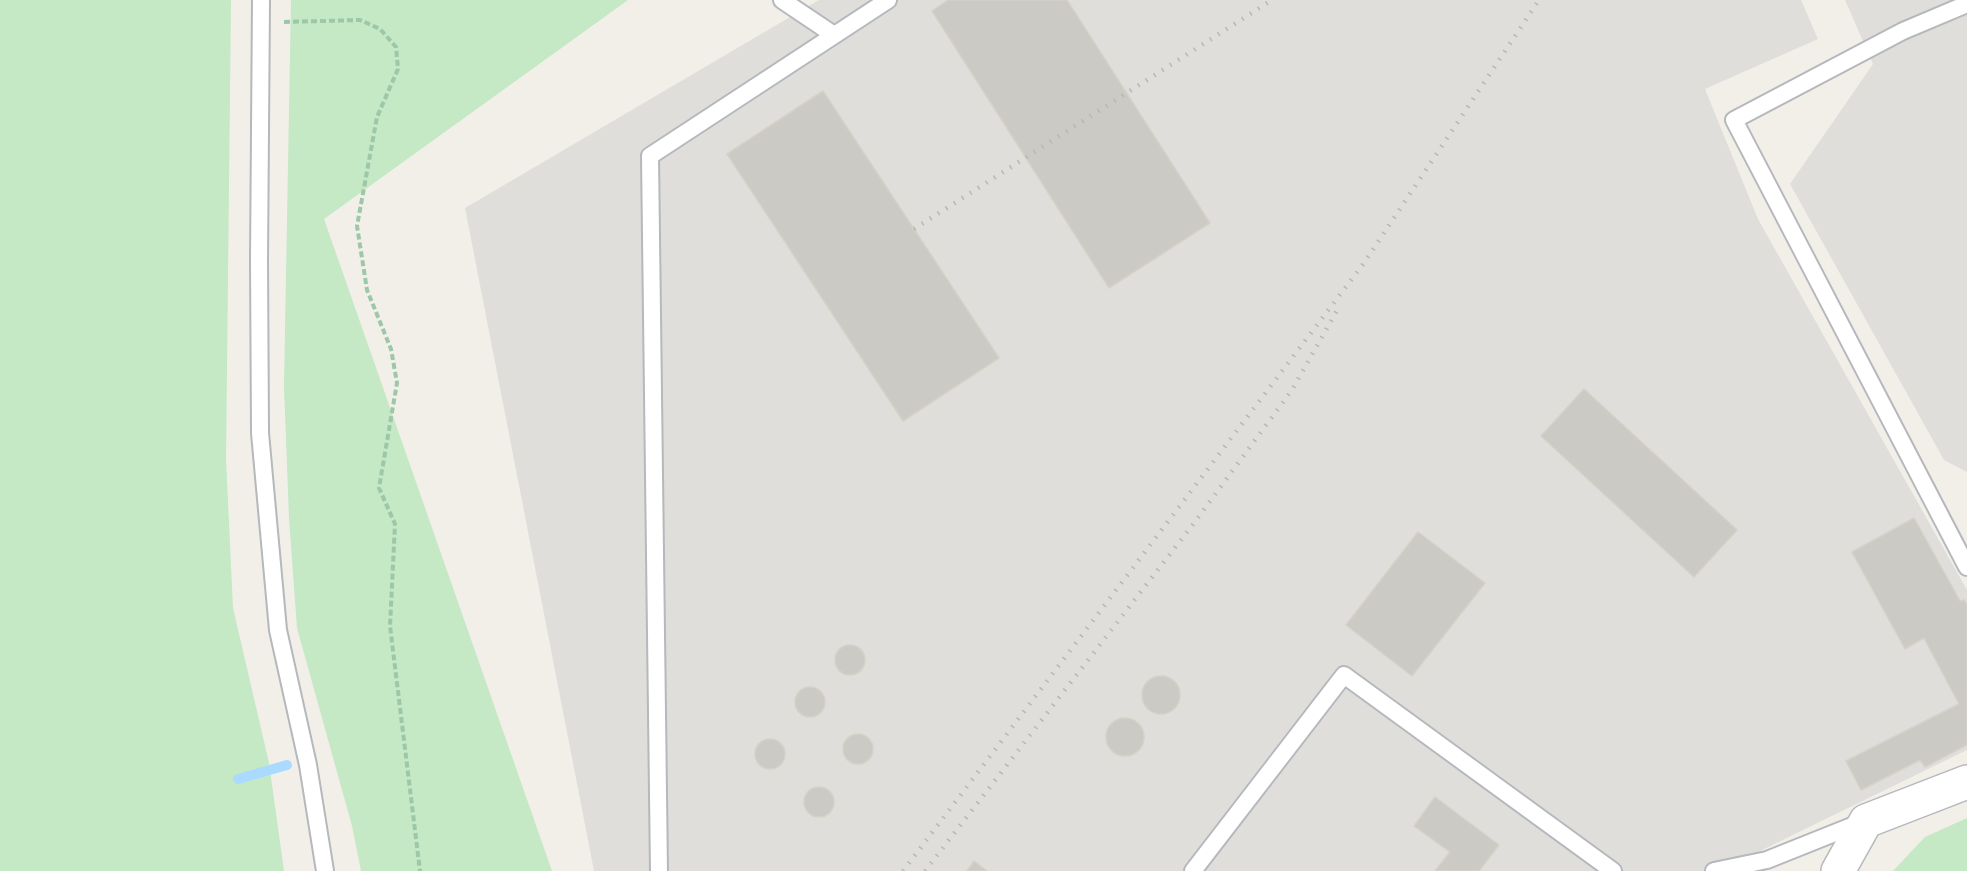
<!DOCTYPE html>
<style>
body{margin:0}
canvas{display:block;background:#f1efe8}
</style>
<canvas width="1967" height="871"></canvas>
<script>
const ctx = document.querySelector('canvas').getContext('2d');
ctx.lineJoin = 'round';
function paint(path, color) {
  ctx.fillStyle = color;
  ctx.fill(path, 'evenodd');
}
function poly(rows) {
  const path = new Path2D();
  for (const r of rows) {
    if (r.length === 3) {
      path.moveTo(r[0] + r[2], r[1]);
      path.arc(r[0], r[1], r[2], 0, 2 * Math.PI);
      continue;
    }
    path.moveTo(r[0], r[1]);
    for (let i = 2; i < r.length; i += 2) path.lineTo(r[i], r[i + 1]);
  }
  return path;
}
function trace(path, color, width, dash) {
  ctx.strokeStyle = color;
  ctx.lineWidth = width;
  ctx.lineCap = dash ? 'butt' : 'round';
  ctx.setLineDash(dash || []);
  ctx.stroke(path);
}
paint(poly([
 [819,0,1801,0,1818,39,1705,89,1758,219,1967,590,1967,750,1719,871,594,871,465,208],
 [1845,0,1967,0,1967,472,1944,460,1790,184,1873,64]
]), '#e0deda');
paint(poly([
 [0,0,231,0,226,459,233,608,269,763,284,871,0,871],
 [291,0,628,0,324,219,552,871,361,871,352,826,297,628,289,518,284,386],
 [1967,818,1967,871,1893,871,1925,837]
]), '#c5e8c5');
trace(poly([
 [238,779,287,765]
]), '#aadaff', 10);
const building = poly([
 [948,0,1067,0,1210,223,1109,288,932,11,948,0],
 [823,91,999,358,903,421,727,154,823,91],
 [1584,389,1737,530,1694,577,1541,436,1584,389],
 [1914,518,1960,601,1964,600,1967,604,1967,745,1925,767,1920,760,1861,790,1846,761,1959,704,1924,638,1905,649,1852,552,1914,518],
 [1418,532,1485,583,1412,676,1346,625,1418,532],
 [850,660,15],
 [1161,695,19],
 [810,702,15],
 [1125,737,19],
 [858,749,15],
 [770,754,15],
 [819,802,15],
 [1435,797,1499,845,1479,871,1435,871,1450,852,1414,826,1435,797],
 [974,861,987,871,967,871,974,861]
]);
paint(building, '#cccac5');
trace(building, '#d6d1c6', 1.5);
const service = poly([
 [261,0,259,261,260,433,278,630,308,765,325,871],
 [782,0,834,35],
 [1967,4,1903,31,1734,120,1967,567],
 [659,871,650,156,888,0],
 [1193,871,1344,675,1613,871],
 [1714,871,1767,860,1862,822]
]);
const minor = poly([
 [1838,871,1866,821,1967,782]
]);
trace(service, '#b5b8bc', 20);
trace(minor, '#b5b8bc', 36);
trace(poly([
 [284,22,360,20,380,29,396,47,398,69,377,117,357,226,367,290,391,349,397,383,379,488,395,524,390,626,420,871]
]), '#9cc7a9', 4, [6, 3]);
trace(service, '#fff', 16);
trace(minor, '#fff', 33);
trace(poly([
 [914,229,1272,0],
 [903,871,1364,263,1539,0],
 [925,871,1194,523,1292,390,1339,307]
]), '#b6b7b8', 4.5, [1.5, 8]);
</script>
